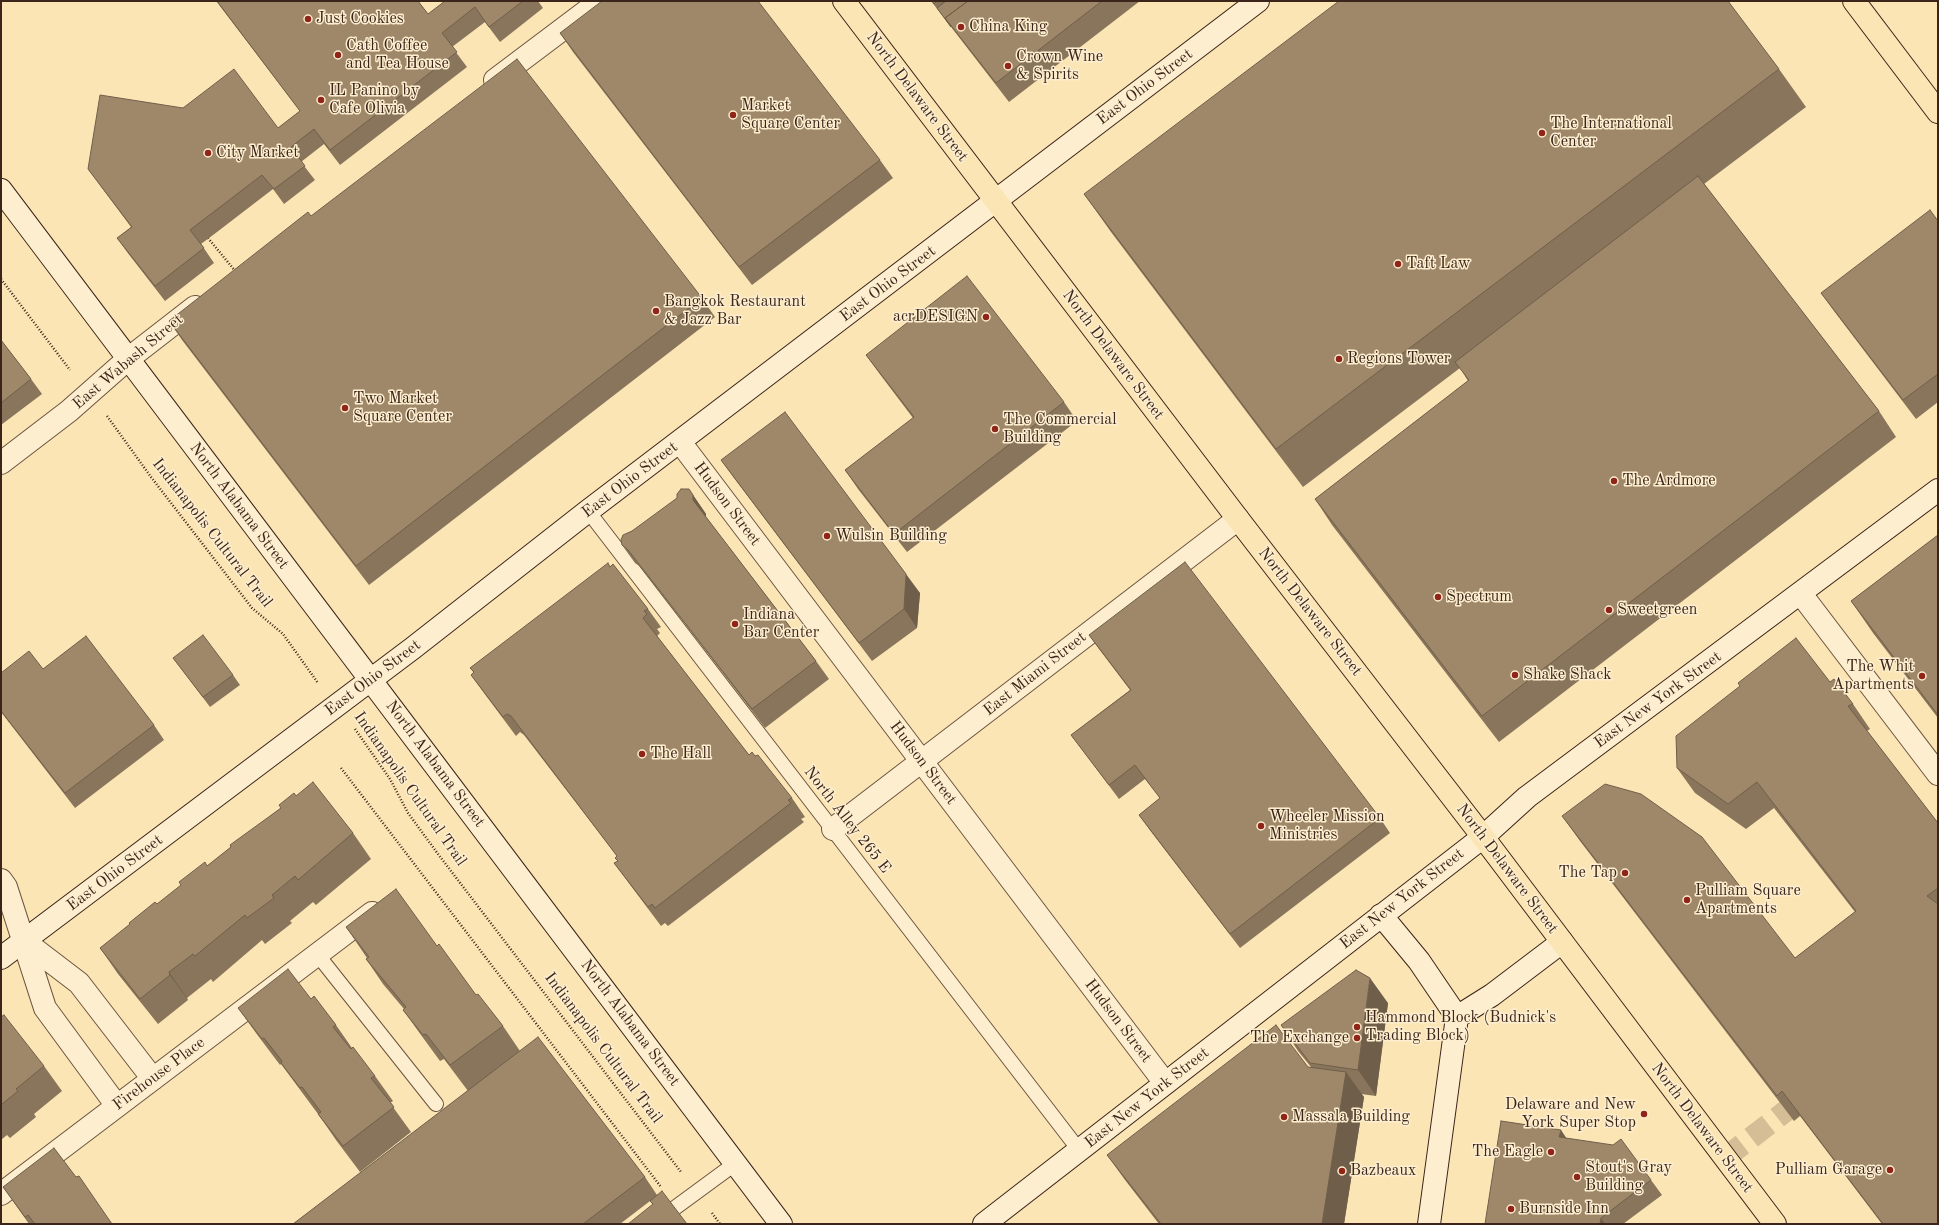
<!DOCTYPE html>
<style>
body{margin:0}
#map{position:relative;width:1939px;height:1225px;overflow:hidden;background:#fce5b5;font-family:"Old Standard TT",serif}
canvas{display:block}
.frame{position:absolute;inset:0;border:2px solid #3b2419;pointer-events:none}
</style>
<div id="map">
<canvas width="1939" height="1225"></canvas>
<div class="frame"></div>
</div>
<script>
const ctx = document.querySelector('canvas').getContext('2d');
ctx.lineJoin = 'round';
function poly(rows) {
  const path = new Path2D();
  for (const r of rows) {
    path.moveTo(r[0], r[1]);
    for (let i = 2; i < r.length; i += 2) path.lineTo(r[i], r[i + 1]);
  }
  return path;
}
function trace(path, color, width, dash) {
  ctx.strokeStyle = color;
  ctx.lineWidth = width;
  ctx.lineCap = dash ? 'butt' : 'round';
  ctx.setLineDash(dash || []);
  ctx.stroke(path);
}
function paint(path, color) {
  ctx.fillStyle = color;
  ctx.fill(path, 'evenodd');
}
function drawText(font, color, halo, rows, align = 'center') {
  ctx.font = font + ' "Old Standard TT",serif';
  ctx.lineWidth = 3;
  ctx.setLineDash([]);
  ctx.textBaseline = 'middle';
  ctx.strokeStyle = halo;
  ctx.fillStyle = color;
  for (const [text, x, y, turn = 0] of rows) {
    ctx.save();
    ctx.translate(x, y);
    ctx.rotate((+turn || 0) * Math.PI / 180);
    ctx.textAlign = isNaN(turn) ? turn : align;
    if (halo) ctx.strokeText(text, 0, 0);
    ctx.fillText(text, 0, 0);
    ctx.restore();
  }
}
trace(poly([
 [1725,1158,1809,1093]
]), '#d5be96', 22, [22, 11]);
const lane = poly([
 [588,511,1079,1150],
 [317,954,436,1104],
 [653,1224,736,1163]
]);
const street = poly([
 [495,80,600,1],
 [680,442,1165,1083],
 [1,463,69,411,128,359,195,307],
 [1801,594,1938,774],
 [833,829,1238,519],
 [1,880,6,887,45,1008,117,1106],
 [24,941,79,983,153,1079],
 [1,1194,372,913]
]);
const secondary = poly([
 [1,190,781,1224],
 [1381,915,1419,961,1457,1017,1429,1224],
 [1,958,413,648,588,511,1258,1],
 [1457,1017,1492,995,1562,942],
 [984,1224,1483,837,1527,797,1938,490]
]);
const primary = poly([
 [844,1,1238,519,1483,837,1775,1224],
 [1854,1,1938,112]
]);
trace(lane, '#6b5440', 16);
trace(street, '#6b5440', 24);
trace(secondary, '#3b2419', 24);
trace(primary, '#3b2419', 24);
trace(poly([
 [1,279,70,370],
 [107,416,151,477,252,608,283,634,318,683],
 [355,729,390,779,408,813,438,854,681,1172],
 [341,768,661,1187],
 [712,1213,720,1224]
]), '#3b2419', 2.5, [1, 2]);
trace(lane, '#fdeecf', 14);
trace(street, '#fdeecf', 22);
trace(secondary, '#fdeecf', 22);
trace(primary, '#fce5b5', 22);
trace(poly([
 [208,238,236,272]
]), '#3b2419', 2.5, [1, 2]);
paint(poly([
 [216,1,418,1,428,14,445,1,538,1,543,8,500,42,485,22,452,47,467,67,340,165,324,144,301,162,315,180,284,204,273,189,217,232,201,244,214,263,165,301,127,252,117,238,131,227,99,184,88,169,278,128,300,111],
 [931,1,1140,1,1009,102],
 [560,33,880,160,893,178,752,285,573,52],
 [1779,69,1806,107,1704,184,1879,411,1896,437,1499,742,1332,525,1315,499,1468,381,1460,368,1303,487,1111,232,1084,194],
 [311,216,702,298,715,317,369,585,182,340,169,321],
 [1938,221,1938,402,1916,419,1834,311,1821,293],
 [1,340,31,379,42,394,1,425],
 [866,355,1064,402,1077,421,907,552,858,489,845,470,913,418,879,373],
 [721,460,920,593,917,628,872,661,734,478],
 [693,495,706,514,706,517,816,661,829,679,765,728,642,568,635,563,622,545,632,531],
 [1938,535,1938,718,1873,633,1851,601],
 [610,566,648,609,661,627,657,629,660,633,657,636,749,755,755,756,792,798,805,817,801,819,804,822,668,926,665,923,661,926,628,882,614,863,618,861,617,856,524,735,520,732,516,736,484,693,471,675,474,673,470,668],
 [1089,635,1380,818,1390,833,1240,948,1149,829,1139,815,1160,798,1145,779,1119,799,1071,735,1130,690,1099,649],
 [173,658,233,675,240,685,210,707],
 [43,669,154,725,164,740,75,808,1,712,1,673],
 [1830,682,1853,704,1870,729,1867,731,1938,823,1938,1224,1882,1224,1800,1116,1794,1121,1580,841,1562,816,1795,958,1855,912,1774,808,1746,829,1695,793,1677,768],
 [296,796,353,833,371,859,316,905,313,902,290,921,292,923,265,944,262,940,213,982,211,979,187,998,188,1000,158,1024,118,974,100,948,207,866],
 [346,927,476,995,503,1026,520,1051,645,1177,657,1195,653,1205,650,1201,620,1224,293,1224,468,1091,444,1059,440,1061,421,1035,403,1010,404,1009,383,984,366,959,367,958],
 [311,999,336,1025,352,1048,375,1076,393,1101,390,1103,411,1132,360,1172,336,1140,318,1114,320,1113,318,1114,281,1064,280,1065,256,1033,238,1008],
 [1388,1003,1376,1096,1361,1094,1364,1097,1344,1224,1159,1224,1125,1180,1107,1155,1308,1067,1311,1067,1298,1051,1281,1025],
 [1,1017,44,1066,62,1091,34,1114,36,1117,10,1138,7,1135,1,1140],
 [1566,1138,1651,1180,1662,1195,1623,1224,1485,1224],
 [76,1177,112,1224,29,1224,3,1187]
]), '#89755b');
paint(poly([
 [693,495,706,514,706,519,693,500],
 [906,574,920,593,917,628,904,609],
 [169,972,187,998,188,1000,170,975],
 [1370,978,1388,1003,1376,1096,1358,1070],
 [1346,1072,1364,1097,1344,1224,1322,1224],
 [1561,1130,1571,1145,1559,1137],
 [1601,1218,1605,1224,1600,1224]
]), '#6f5f4a');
const building = poly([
 [217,1,418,1,428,14,445,1,523,1,489,27,475,7,442,33,457,52,330,150,314,129,291,147,305,166,274,189,262,175,207,217,190,230,204,248,155,286,117,238,132,227,88,169,100,95,183,108,234,69,278,128,300,111,217,1],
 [602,1,758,1,880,160,739,267,560,33,602,1],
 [932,1,937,1,934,4,932,1],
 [946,1,968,1,945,18,951,27,937,8,946,1],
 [968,1,1102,1,996,83,945,18,968,1],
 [1339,1,1728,1,1779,69,1276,449,1084,194,1339,1],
 [517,59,702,298,356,566,169,321,308,212,311,216,517,59],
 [1698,176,1879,411,1482,716,1315,499,1469,380,1455,362,1698,176],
 [1930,210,1938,221,1938,374,1903,400,1821,293,1930,210],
 [967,276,1064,402,894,534,845,470,914,417,866,355,967,276],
 [1,340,31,379,1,403,1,340],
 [785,412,906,574,904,609,859,643,721,460,785,412],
 [681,489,689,489,693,495,693,500,816,661,752,709,628,550,622,545,621,540,623,535,632,531,677,498,677,494,681,489],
 [1938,535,1938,715,1851,601,1938,535],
 [1185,562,1380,818,1230,934,1139,815,1160,798,1135,765,1109,785,1071,735,1131,690,1089,635,1185,562],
 [608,563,610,567,613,564,648,609,644,611,647,614,643,618,749,755,752,752,755,756,758,755,792,798,788,800,791,803,655,908,652,904,648,907,614,863,618,861,615,858,617,856,511,716,507,714,503,717,471,675,474,672,470,668,608,563],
 [203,635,233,675,203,697,173,658,203,635],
 [86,636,154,725,65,793,1,711,1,673,29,651,43,669,86,636],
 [1796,638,1830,682,1834,679,1853,704,1848,706,1938,823,1938,888,1927,896,1938,904,1938,1224,1883,1224,1782,1091,1777,1096,1562,816,1605,784,1641,794,1702,837,1795,958,1856,911,1757,782,1728,804,1677,768,1676,736,1740,686,1738,683,1796,638],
 [313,782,353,833,298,880,295,876,272,895,274,898,247,918,245,915,195,956,193,954,169,972,170,975,140,999,100,948,130,924,129,923,155,902,157,904,181,885,179,882,205,862,207,866,231,847,230,845,281,808,279,805,294,793,296,796,313,782],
 [396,889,437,946,439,944,476,995,478,994,503,1026,450,1065,426,1034,423,1035,403,1010,406,1007,366,959,369,957,346,927,396,889],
 [288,969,311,999,314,996,336,1025,333,1027,351,1049,353,1047,375,1076,371,1078,394,1107,343,1146,318,1114,321,1112,302,1087,300,1088,281,1063,282,1061,264,1038,262,1039,238,1008,288,969],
 [1356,970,1370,978,1358,1070,1310,1063,1281,1025,1356,970],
 [4,1015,44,1066,16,1089,18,1091,1,1105,1,1017,4,1015],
 [1276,1025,1308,1067,1346,1072,1322,1224,1161,1224,1107,1155,1276,1025],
 [538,1037,645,1177,583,1224,293,1224,538,1037],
 [1501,1121,1561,1130,1559,1137,1613,1145,1621,1139,1651,1180,1601,1218,1600,1224,1485,1224,1501,1121],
 [54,1148,76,1177,79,1176,112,1224,35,1224,28,1215,25,1217,3,1187,54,1148],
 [662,1191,687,1224,628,1224,653,1204,650,1201,662,1191]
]);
paint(building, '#9f886a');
trace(building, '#6f5f4a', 1);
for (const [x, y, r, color] of [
 [308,19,4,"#8f2418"],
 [961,27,4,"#8f2418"],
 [338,55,4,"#8f2418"],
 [1008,66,4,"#8f2418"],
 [321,100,4,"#8f2418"],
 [733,115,4,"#8f2418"],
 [1542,133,4,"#8f2418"],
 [208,153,4,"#8f2418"],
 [1398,264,4,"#8f2418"],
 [656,311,4,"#8f2418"],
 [986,317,4,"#8f2418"],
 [1339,359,4,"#8f2418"],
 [345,408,4,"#8f2418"],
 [995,429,4,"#8f2418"],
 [1614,481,4,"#8f2418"],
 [827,536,4,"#8f2418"],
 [1438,597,4,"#8f2418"],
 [1609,610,4,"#8f2418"],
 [735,624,4,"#8f2418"],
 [1515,675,4,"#8f2418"],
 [1922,676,4,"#8f2418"],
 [642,754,4,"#8f2418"],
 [1261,826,4,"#8f2418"],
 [1625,873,4,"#8f2418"],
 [1687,900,4,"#8f2418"],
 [1357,1027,4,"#8f2418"],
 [1357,1038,4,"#8f2418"],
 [1644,1114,4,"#8f2418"],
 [1284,1117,4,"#8f2418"],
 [1551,1152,4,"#8f2418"],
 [1890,1170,4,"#8f2418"],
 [1342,1171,4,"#8f2418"],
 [1577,1177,4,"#8f2418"],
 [1511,1209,4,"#8f2418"]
]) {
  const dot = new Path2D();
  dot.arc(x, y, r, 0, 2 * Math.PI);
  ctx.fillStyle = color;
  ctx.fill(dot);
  trace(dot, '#fdeecf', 1.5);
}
drawText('16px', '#3b2419', '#fdeecf', [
 ["Just Cookies",316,19],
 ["China King",969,27],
 ["Cath Coffee",346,46],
 ["and Tea House",346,64],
 ["Crown Wine",1016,57],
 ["& Spirits",1016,75],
 ["IL Panino by",329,91],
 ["Cafe Olivia",329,109],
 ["Market",741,106],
 ["Square Center",741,124],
 ["The International",1550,124],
 ["Center",1550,142],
 ["City Market",216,153],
 ["Taft Law",1406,264],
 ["Bangkok Restaurant",664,302],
 ["& Jazz Bar",664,320],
 ["acrDESIGN",978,317,"right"],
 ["Regions Tower",1347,359],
 ["Two Market",353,399],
 ["Square Center",353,417],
 ["The Commercial",1003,420],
 ["Building",1003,438],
 ["The Ardmore",1622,481],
 ["Wulsin Building",835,536],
 ["Spectrum",1446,597],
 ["Sweetgreen",1617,610],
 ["Indiana",743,615],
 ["Bar Center",743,633],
 ["The Whit",1914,667,"right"],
 ["Apartments",1914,685,"right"],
 ["Shake Shack",1523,675],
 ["The Hall",650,754],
 ["Wheeler Mission",1269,817],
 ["Ministries",1269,835],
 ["The Tap",1617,873,"right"],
 ["Pulliam Square",1695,891],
 ["Apartments",1695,909],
 ["Hammond Block (Budnick's",1365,1018],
 ["Trading Block)",1365,1036],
 ["The Exchange",1349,1038,"right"],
 ["Delaware and New",1636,1105,"right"],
 ["York Super Stop",1636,1123,"right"],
 ["Massala Building",1292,1117],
 ["The Eagle",1543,1152,"right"],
 ["Stout's Gray",1585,1168],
 ["Building",1585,1186],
 ["Pulliam Garage",1882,1170,"right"],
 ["Bazbeaux",1350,1171],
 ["Burnside Inn",1519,1209]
], 'left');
drawText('16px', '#3b2419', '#fdeecf', [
 ["East Ohio Street",1145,87,-37],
 ["North Delaware Street",917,97,53],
 ["East Ohio Street",888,284,-37],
 ["North Delaware Street",1113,355,53],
 ["East Wabash Street",128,362,-40],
 ["East Ohio Street",630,480,-37],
 ["Hudson Street",727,504,53],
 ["North Alabama Street",239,506,53],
 ["Indianapolis Cultural Trail",212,533,52],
 ["North Delaware Street",1310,612,52],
 ["East Miami Street",1035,674,-38],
 ["East Ohio Street",373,678,-37],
 ["East New York Street",1658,700,-36],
 ["Hudson Street",923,763,53],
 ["North Alabama Street",435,764,53],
 ["Indianapolis Cultural Trail",410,789,55],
 ["North Alley 265 E",847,820,52],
 ["North Delaware Street",1507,869,53],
 ["East Ohio Street",115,873,-37],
 ["East New York Street",1402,899,-38],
 ["Hudson Street",1118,1021,53],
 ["North Alabama Street",630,1023,53],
 ["Indianapolis Cultural Trail",603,1048,53],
 ["Firehouse Place",159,1074,-37],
 ["East New York Street",1147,1098,-38],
 ["North Delaware Street",1702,1128,53]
]);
</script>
